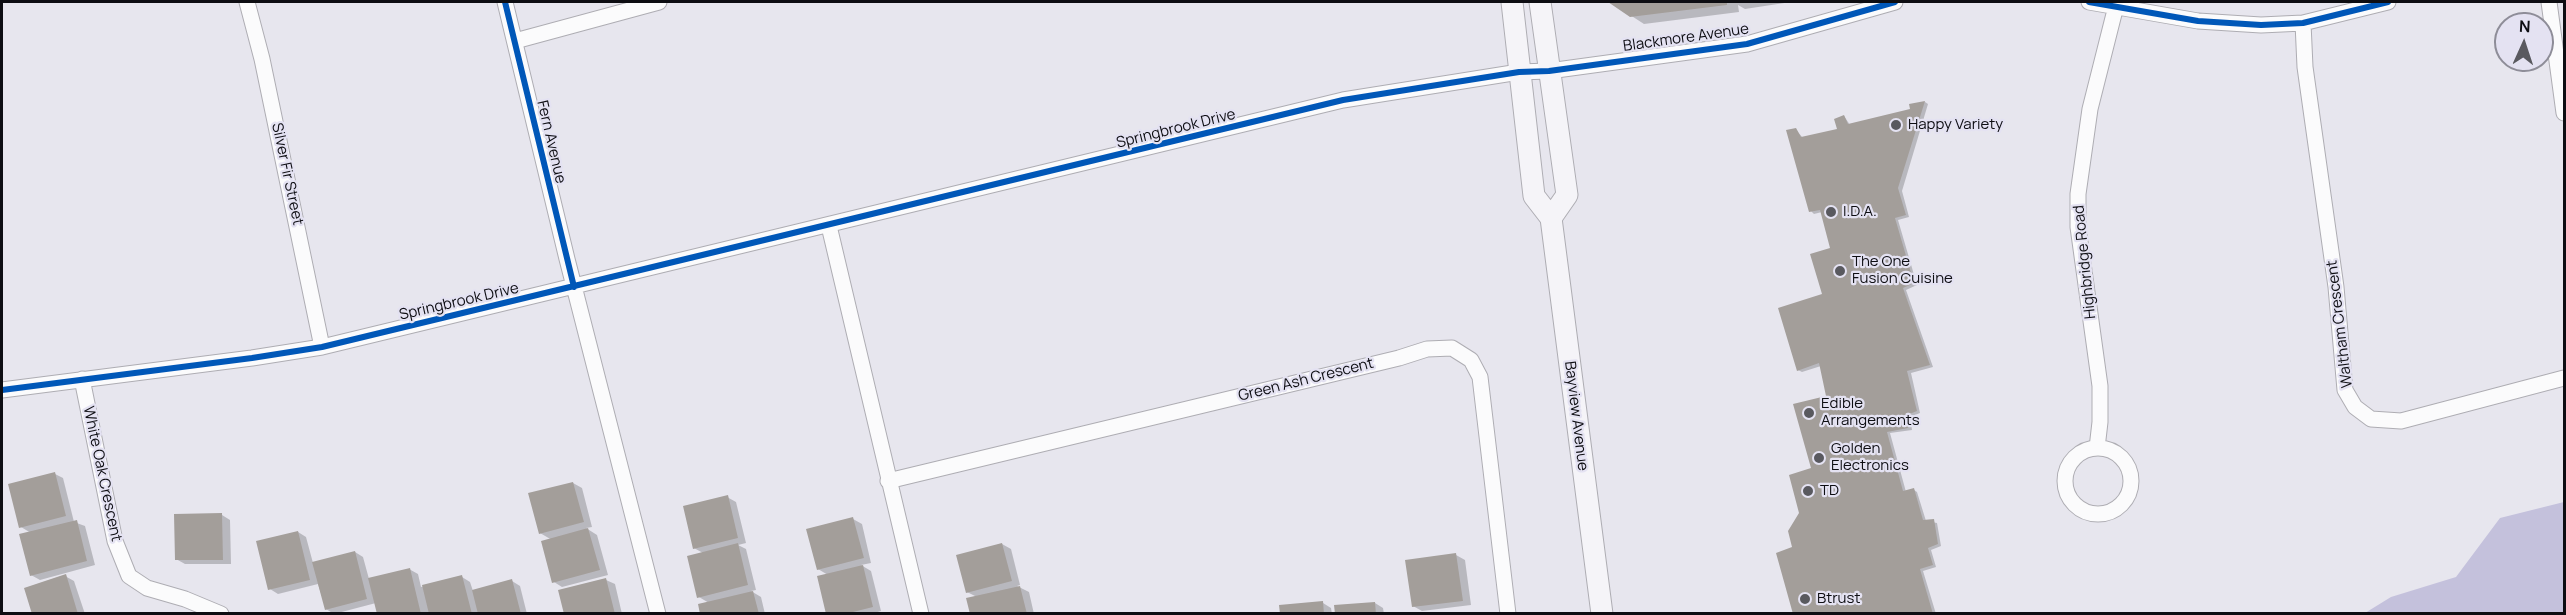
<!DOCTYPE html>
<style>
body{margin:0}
#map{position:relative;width:2566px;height:615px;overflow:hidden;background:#e7e6ee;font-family:Manrope,sans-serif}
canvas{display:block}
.frame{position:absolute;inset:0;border:3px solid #0d0d12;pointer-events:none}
.north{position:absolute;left:2494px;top:12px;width:60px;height:60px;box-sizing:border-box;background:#e4e2f2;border:2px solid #8e8d98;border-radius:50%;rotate:3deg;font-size:16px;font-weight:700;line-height:24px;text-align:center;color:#0d0d12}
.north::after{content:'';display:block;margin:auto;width:21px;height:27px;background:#59595f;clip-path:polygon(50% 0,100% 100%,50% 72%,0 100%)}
</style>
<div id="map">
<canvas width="2566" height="615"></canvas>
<div class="frame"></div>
<div class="north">N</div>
</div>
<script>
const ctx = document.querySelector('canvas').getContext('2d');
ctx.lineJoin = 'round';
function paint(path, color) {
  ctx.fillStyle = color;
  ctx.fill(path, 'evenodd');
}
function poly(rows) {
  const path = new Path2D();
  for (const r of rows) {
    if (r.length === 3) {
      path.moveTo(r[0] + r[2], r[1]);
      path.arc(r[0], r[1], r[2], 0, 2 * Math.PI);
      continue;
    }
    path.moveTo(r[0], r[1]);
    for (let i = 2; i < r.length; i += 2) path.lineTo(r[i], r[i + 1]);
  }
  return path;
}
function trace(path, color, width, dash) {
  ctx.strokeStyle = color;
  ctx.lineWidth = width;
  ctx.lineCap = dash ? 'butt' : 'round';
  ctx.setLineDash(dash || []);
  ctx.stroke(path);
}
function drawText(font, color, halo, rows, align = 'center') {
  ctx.font = font + ' Manrope,sans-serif';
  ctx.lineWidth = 4.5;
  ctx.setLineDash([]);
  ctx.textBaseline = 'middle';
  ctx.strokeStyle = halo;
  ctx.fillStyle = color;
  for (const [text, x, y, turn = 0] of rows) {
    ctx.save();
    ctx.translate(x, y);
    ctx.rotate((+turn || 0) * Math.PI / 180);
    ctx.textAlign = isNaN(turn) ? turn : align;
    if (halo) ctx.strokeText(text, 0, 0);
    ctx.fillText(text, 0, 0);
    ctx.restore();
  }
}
paint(poly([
 [2564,502,2564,613,2365,613,2391,597,2456,577,2500,518]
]), '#c4c1dc');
paint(poly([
 [1610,2,1791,2,1745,9,1738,5,1739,12,1644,24],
 [1925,102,1928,104,1902,191,1909,217,1898,220,1917,285,1906,290,1933,367,1911,373,1920,413,1910,417,1912,430,1890,433,1906,492,1914,490,1917,492,1926,521,1937,523,1941,546,1931,550,1936,567,1923,571,1936,614,1795,614,1794,548,1828,397,1821,366,1802,372,1798,370,1823,295,1832,249,1822,212,1814,214,1811,211,1796,130,1803,138,1838,130,1844,116,1850,125,1912,110,1911,105],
 [55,474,63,478,74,522,85,526,95,565,40,580,31,575,31,533,21,527],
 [573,483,582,488,592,527,586,528,597,535,608,575,562,587,554,582,552,540,540,533],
 [727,497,736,502,746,543,738,545,746,549,756,590,751,591,761,597,765,614,701,614,709,603,699,597,703,553,694,548],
 [222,515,230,520,231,564,185,564,176,559],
 [853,519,862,524,871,563,861,565,871,571,881,611,871,614,828,614,828,575,818,569],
 [298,532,306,537,313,563,355,552,363,557,369,579,409,569,418,574,421,587,462,577,470,582,473,591,512,581,520,586,527,614,379,614,376,603,334,614,326,609,318,584,278,594,270,589],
 [1002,544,1011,549,1020,585,1017,586,1029,592,1034,614,972,614,977,597,967,592],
 [1456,555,1465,560,1471,605,1422,611,1413,606],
 [65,576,74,581,85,614,34,614],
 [606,580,615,584,622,614,566,614],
 [1323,603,1331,608,1332,614,1281,614],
 [1375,603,1383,608,1384,614,1336,614]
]), '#0003');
paint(poly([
 [1608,2,1727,2,1727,5,1630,17],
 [1925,101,1898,188,1906,215,1895,218,1914,283,1903,288,1930,365,1907,371,1917,411,1907,415,1908,428,1887,432,1903,491,1914,488,1923,520,1934,519,1938,544,1928,548,1933,565,1920,569,1933,614,1793,614,1776,553,1792,547,1788,531,1799,513,1789,475,1811,468,1793,404,1826,396,1819,363,1797,371,1778,308,1822,294,1810,254,1830,248,1820,210,1809,212,1786,130,1796,128,1801,137,1837,129,1834,119,1844,115,1848,124,1910,109,1909,104],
 [55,472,66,516,19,528,8,484],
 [573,482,584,522,539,534,528,493],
 [728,495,738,538,693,549,683,506],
 [222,513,223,560,175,560,174,514],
 [853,517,864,558,817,570,806,529],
 [77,520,87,561,30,576,19,534],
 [588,528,600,570,552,583,541,541],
 [298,531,310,580,268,590,256,541],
 [738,543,748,585,697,598,687,556],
 [1002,543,1012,581,966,593,956,555],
 [355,551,367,599,325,610,312,562],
 [1456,553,1463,601,1412,607,1405,560],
 [863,565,873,607,845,614,826,614,817,576],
 [410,568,421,614,377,614,368,578],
 [66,574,78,614,32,614,24,588],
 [462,575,472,614,429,614,422,585],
 [606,578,615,614,564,614,558,590],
 [512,579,521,614,478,614,472,590],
 [1020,586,1027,614,970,614,966,598],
 [753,591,759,614,700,614,698,604],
 [1323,601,1324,614,1280,614,1279,605],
 [1375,602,1376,614,1335,614,1334,605]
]), '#a39e9a');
const minor = poly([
 [247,2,262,59,322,347],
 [505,2,567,259,658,614],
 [2089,2,2198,21,2261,25,2303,23,2388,2],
 [2549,2,2564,113],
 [2303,23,2305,67,2336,287,2345,390,2355,407,2371,419,2401,421,2564,378],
 [515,41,659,2],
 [829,226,921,614],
 [82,379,115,541,129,576,147,588,185,599,221,614],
 [2,390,252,358,322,347,1343,100,1519,72,1549,71,1747,44,1895,2],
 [2098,481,33],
 [2097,448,2100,422,2100,386,2078,227,2078,194,2090,109,2117,2],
 [888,481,1399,358,1427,349,1452,348,1471,360,1480,377,1508,614]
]);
const secondary = poly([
 [1512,2,1534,196,1551,218,1602,614],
 [1540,2,1567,195,1551,218]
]);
trace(minor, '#aeadb3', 17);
trace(secondary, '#aeadb3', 23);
trace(minor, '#fbfbfc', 15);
trace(secondary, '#f5f4f8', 21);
trace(poly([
 [505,2,574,287],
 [2089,2,2198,21,2261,25,2303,23,2388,2],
 [2,390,252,358,322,347,1343,100,1519,72,1549,71,1747,44,1895,2]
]), '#0057b8', 6);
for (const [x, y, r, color] of [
 [1896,125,6,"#59595f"],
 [1831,212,6,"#59595f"],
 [1840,271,6,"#59595f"],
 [1809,413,6,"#59595f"],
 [1819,458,6,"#59595f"],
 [1808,491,6,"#59595f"],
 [1805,599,6,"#59595f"]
]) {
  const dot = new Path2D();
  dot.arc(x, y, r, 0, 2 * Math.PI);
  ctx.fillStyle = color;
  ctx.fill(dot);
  trace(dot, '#e4e2f2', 2);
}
drawText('15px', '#0d0d12', '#e4e2f2', [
 ["Blackmore Avenue",1686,38,-8],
 ["Springbrook Drive",1176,129,-14],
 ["Fern Avenue",551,142,77],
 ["Silver Fir Street",287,174,78],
 ["Highbridge Road",2085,262,-96],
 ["Springbrook Drive",459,302,-13],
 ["Waltham Crescent",2340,324,-97],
 ["Green Ash Crescent",1306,380,-14],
 ["Bayview Avenue",1576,416,83],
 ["White Oak Crescent",102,474,78]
]);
drawText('15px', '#0d0d12', '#e4e2f2', [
 ["Happy Variety",1908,125],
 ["I.D.A.",1843,212],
 ["The One",1852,262],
 ["Fusion Cuisine",1852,279],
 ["Edible",1821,404],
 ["Arrangements",1821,421],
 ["Golden",1831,449],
 ["Electronics",1831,466],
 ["TD",1820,491],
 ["Btrust",1817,599]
], 'left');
</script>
